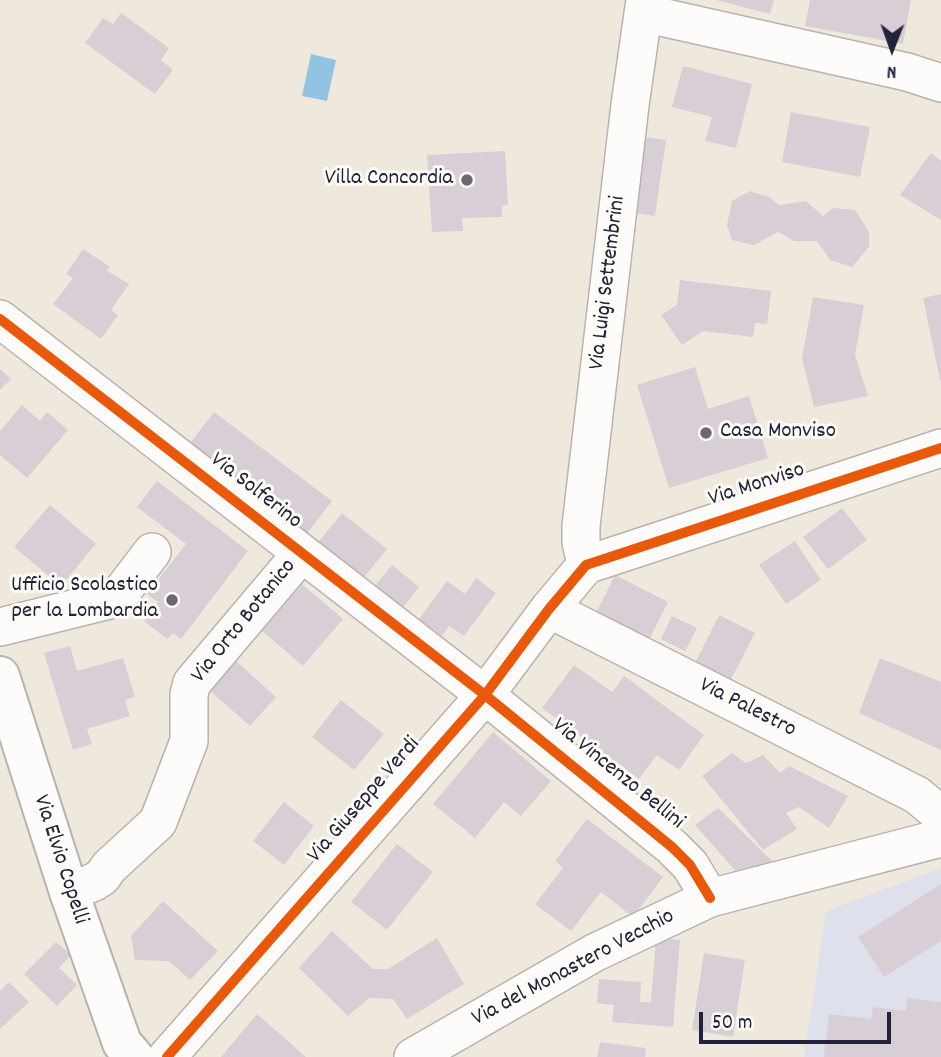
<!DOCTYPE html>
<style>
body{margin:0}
#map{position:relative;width:941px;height:1057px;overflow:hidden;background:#efe9dd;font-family:Dekko,sans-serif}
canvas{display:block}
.north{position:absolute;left:857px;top:14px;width:70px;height:70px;-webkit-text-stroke:5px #fdfcf7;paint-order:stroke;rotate:181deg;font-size:19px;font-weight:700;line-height:28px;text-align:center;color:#22223b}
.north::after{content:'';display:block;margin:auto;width:24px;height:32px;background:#22223b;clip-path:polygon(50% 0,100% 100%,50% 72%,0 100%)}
.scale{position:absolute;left:699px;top:1012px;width:192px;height:32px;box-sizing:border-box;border:4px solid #22223b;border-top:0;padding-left:9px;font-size:21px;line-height:24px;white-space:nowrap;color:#22223b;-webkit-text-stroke:5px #fdfcf7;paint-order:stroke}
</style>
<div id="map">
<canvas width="941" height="1057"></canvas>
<div class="north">N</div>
<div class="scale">50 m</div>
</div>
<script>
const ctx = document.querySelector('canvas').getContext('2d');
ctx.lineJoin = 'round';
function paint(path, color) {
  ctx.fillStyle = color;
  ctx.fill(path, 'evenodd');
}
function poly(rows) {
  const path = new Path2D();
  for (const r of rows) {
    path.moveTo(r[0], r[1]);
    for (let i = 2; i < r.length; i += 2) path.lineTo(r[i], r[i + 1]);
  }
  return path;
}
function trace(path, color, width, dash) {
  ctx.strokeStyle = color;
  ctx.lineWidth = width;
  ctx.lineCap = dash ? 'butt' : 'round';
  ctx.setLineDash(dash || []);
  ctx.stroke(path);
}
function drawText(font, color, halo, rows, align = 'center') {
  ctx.font = font + ' Dekko,sans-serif';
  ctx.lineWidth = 6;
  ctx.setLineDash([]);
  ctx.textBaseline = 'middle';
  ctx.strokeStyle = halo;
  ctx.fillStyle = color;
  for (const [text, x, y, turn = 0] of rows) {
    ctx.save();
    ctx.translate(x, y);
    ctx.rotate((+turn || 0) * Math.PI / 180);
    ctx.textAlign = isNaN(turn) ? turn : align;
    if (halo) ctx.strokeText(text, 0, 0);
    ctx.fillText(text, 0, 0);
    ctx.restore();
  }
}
paint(poly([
 [941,868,941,1057,804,1057,826,911]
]), '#dee1ec');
paint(poly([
 [311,54,336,60,327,101,302,96]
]), '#92c4e1');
paint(poly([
 [716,0,774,0,770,14],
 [810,0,911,0,903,44,805,26],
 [121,13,169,48,161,60,173,70,155,94,85,43,103,18,113,24],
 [683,66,752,84,736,148,705,141,712,117,672,107],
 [791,112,870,127,860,177,782,162],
 [639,136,666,140,655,216,627,212],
 [505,151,508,204,502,206,502,217,462,218,463,231,432,232,427,155],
 [931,153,941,161,941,220,900,195],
 [750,191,769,197,779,205,806,201,823,216,833,208,855,210,869,232,869,247,852,267,830,260,817,241,794,241,778,232,754,245,732,240,727,225,732,201],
 [83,249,110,267,107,271,129,284,111,310,118,315,101,339,53,304,73,278,66,274],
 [680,280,771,291,767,324,755,323,753,337,703,331,682,345,661,315,677,305],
 [941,294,941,380,940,380,923,298],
 [813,297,864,305,855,355,868,396,814,407,802,358],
 [695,367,708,409,749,396,768,458,669,488,637,385],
 [0,369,11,379,0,390],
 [22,405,40,421,47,412,68,430,27,478,0,455,0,431],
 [214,412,332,501,305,536,187,447],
 [157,481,248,551,181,639,173,633,167,639,144,621,158,602,147,594,186,544,137,507],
 [50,505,96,544,61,586,14,547],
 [842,508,867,540,828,569,803,537],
 [342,513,387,549,361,581,316,545],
 [795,541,821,580,786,604,759,565],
 [392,565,419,587,400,611,372,589],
 [615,575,668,602,647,644,594,617],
 [476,578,496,593,464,636,449,626,442,636,419,619,447,581,465,594],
 [302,584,343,619,303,666,262,631],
 [719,615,755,633,729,683,694,665],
 [672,616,697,628,685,651,661,639],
 [70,646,77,671,123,658,135,697,125,700,130,716,87,729,92,744,73,750,44,653],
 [880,658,941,682,941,750,859,713],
 [236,661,276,697,250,726,209,690],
 [574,665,612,692,624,676,704,735,679,770,657,755,639,779,542,708],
 [341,700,384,734,354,770,312,737],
 [493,732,551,781,521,816,504,802,475,838,433,804],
 [732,753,746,763,763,755,780,773,789,766,848,796,829,828,799,807,786,813,797,829,763,850,702,776],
 [284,802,314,826,284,865,253,841],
 [718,808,779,868,741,877,695,825],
 [587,819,663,877,633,917,601,892,571,931,535,904,563,868,555,861],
 [397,844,433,872,387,930,351,902],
 [941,884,941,941,884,977,858,937],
 [163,901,218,951,190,980,169,961,135,960,131,936],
 [332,931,373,969,388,969,437,938,464,984,407,1019,393,999,369,998,348,1016,299,968],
 [656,938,680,940,673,1027,612,1022,614,1005,597,1003,599,979,641,982,640,1002,651,1002],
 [56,942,71,955,59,968,77,985,57,1006,24,974],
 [704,953,745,960,733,1037,692,1030],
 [9,982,29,1002,0,1029,0,991],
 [907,998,941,1002,941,1057,824,1057,829,1014,871,1019,873,1007,906,1011],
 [257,1014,306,1057,221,1057],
 [600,1042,646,1048,645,1057,597,1057]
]), '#d7cfd5');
const minor = poly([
 [643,13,907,72,941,83],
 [0,319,485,695,672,847,690,865,710,898],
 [586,565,581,542,581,526,630,105,645,0],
 [549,609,917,795,941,815],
 [0,627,117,598,152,552],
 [69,892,94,882,102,877,109,867,158,822,189,741,189,694,192,683,301,554],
 [167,1057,485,695,549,609,586,565,941,448],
 [413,1057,594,953,710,898,941,838]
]);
const major = poly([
 [0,676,69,892,122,1043,134,1057]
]);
trace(minor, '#b7b4af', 40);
trace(major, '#b7b4af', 42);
trace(minor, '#fdfcfa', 37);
trace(major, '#fdfcfa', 38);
trace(poly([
 [0,319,485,695,672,847,690,865,710,898],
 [167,1057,485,695,549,609,586,565,941,448]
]), '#e8590c', 10);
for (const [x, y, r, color] of [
 [467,180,7,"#6a6874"],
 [706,433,7,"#6a6874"],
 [172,600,7,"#6a6874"]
]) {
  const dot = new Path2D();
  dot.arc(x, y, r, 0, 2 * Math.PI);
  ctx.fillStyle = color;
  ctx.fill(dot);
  trace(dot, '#fdfcf7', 2.5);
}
drawText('23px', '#22223b', '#fdfcf7', [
 ["Villa Concordia",453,180],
 ["Casa Monviso",720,433,"left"],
 ["Ufficio Scolastico",158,587],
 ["per la Lombardia",158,613]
], 'right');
drawText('23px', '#22223b', '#fdfcf7', [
 ["Via Luigi Settembrini",609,283,-83],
 ["Via Monviso",757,486,-18],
 ["Via Solferino",255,492,38],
 ["Via Orto Botanico",245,622,-51],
 ["Via Palestro",747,709,27],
 ["Via Vincenzo Bellini",617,775,39],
 ["Via Giuseppe Verdi",365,801,-49],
 ["Via Elvio Copelli",59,860,72],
 ["Via del Monastero Vecchio",574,969,-28]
]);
</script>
